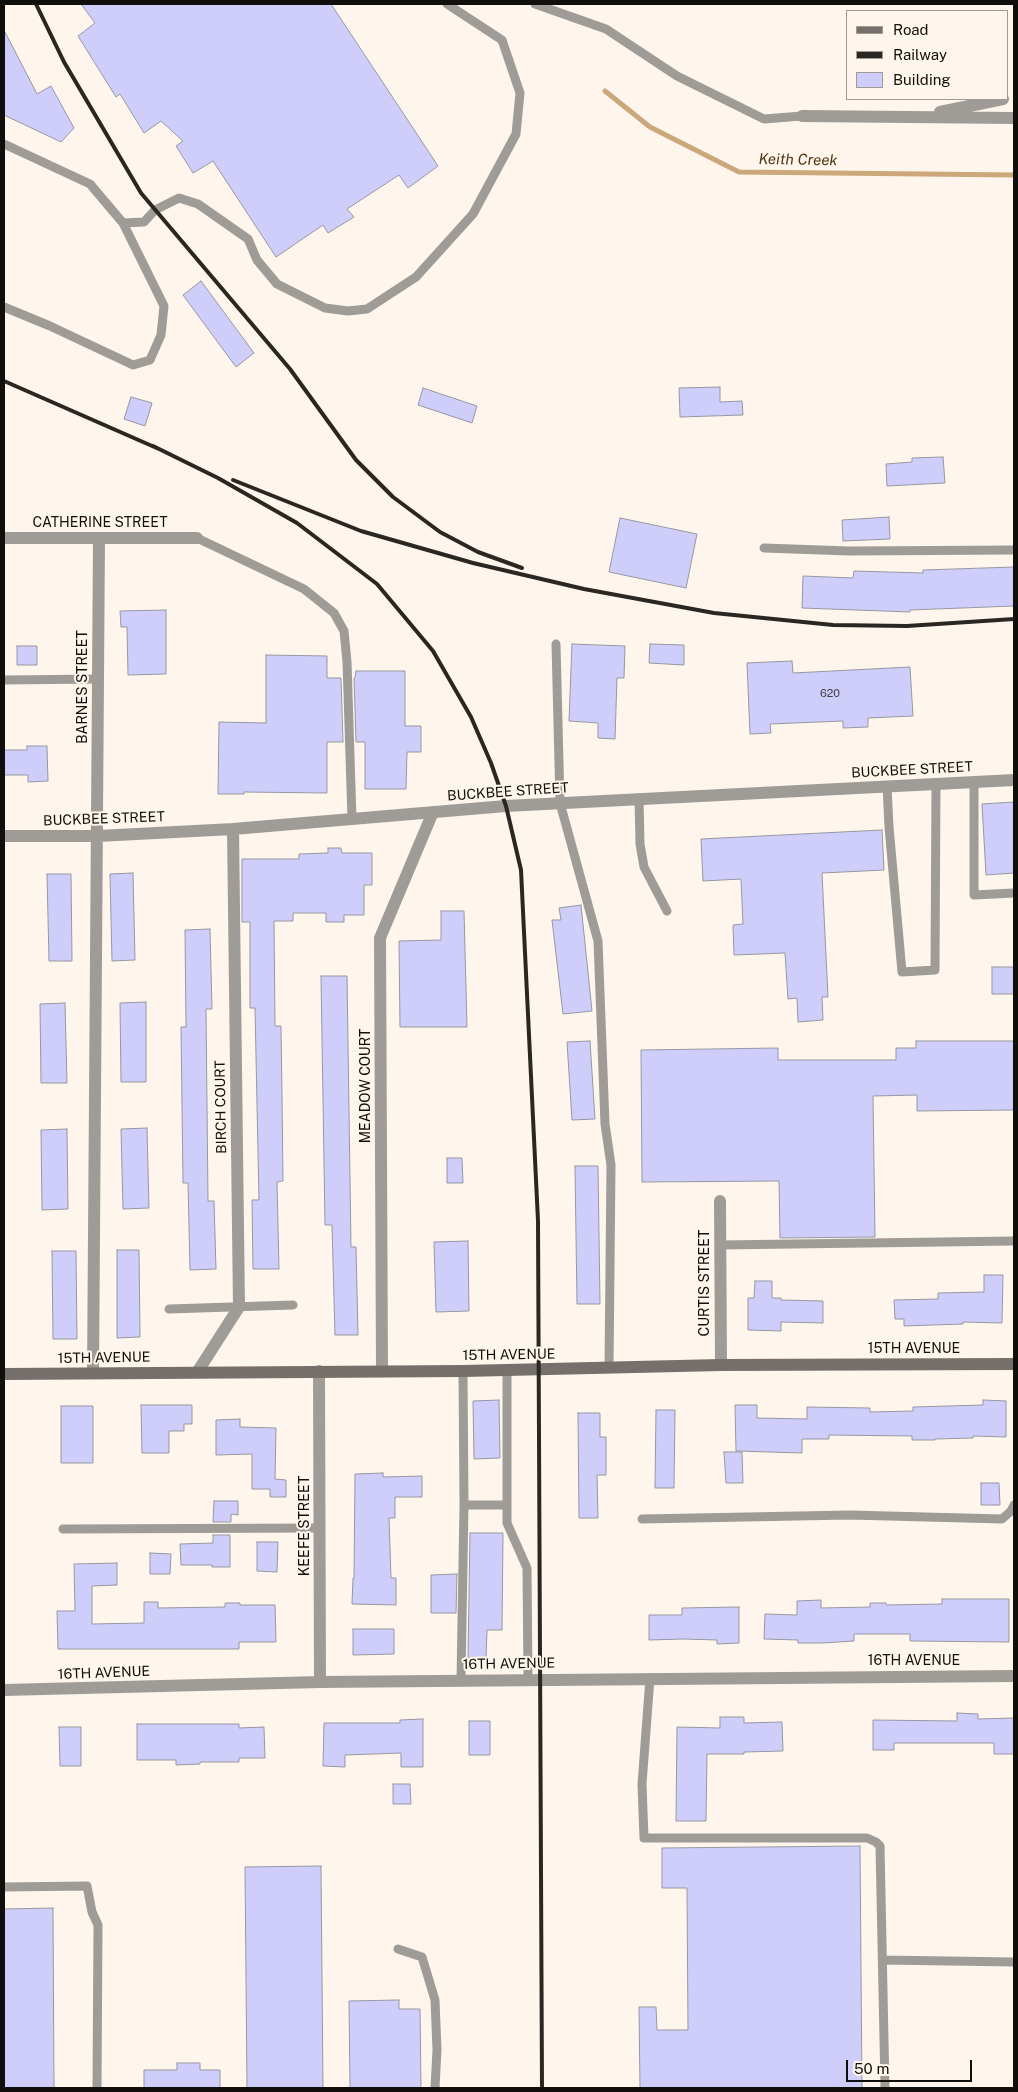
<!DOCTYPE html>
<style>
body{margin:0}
#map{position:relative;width:1018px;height:2092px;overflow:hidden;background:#fef6ec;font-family:"Public Sans",sans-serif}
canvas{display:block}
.frame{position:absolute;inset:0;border:5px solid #110f0b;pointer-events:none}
.legend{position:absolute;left:846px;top:10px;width:162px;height:90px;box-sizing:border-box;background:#fef6ec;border:1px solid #9f9a92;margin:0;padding:6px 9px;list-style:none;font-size:15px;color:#110f0b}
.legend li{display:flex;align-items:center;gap:10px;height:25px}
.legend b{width:25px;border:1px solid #9f9a92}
.scale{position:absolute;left:846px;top:2060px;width:126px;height:22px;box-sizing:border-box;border:2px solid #110f0b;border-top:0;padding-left:6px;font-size:15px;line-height:18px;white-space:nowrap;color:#110f0b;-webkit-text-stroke:4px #fef6ec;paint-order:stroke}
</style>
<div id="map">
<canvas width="1018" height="2092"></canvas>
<div class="frame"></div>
<ul class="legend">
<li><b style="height:6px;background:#75706b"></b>Road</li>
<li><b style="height:6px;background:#2a2723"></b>Railway</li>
<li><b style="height:14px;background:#cfcefa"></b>Building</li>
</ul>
<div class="scale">50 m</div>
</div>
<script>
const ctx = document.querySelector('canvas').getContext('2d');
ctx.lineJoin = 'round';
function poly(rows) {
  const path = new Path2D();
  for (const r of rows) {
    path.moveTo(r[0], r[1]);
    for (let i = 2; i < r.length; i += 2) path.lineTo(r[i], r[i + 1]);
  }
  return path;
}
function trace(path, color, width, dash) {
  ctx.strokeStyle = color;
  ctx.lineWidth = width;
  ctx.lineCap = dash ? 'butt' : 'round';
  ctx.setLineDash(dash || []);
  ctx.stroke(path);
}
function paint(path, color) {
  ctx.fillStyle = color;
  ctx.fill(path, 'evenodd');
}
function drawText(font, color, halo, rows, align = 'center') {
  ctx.font = font + ' "Public Sans",sans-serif';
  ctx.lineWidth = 4;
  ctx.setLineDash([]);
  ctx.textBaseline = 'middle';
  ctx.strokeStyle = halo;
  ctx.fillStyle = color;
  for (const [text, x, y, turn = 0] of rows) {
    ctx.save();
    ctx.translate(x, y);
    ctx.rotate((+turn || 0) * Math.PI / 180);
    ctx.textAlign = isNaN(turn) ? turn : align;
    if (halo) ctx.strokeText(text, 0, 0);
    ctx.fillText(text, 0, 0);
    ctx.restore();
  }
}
trace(poly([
 [605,91,650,127,739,172,1014,175]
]), '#cba779', 5);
const building = poly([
 [81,4,331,4,438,166,408,188,399,175,347,209,354,217,328,233,323,225,276,257,213,161,193,173,176,146,183,141,161,121,144,133,120,94,116,97,78,36,95,23,81,4],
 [4,30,37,94,51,86,74,128,61,142,4,115,4,30],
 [201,281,254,353,236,367,183,295,201,281],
 [720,387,720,402,742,401,743,415,680,417,679,388,720,387],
 [423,388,477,406,472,423,418,405,423,388],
 [131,397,152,403,145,426,124,419,131,397],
 [943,457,945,483,887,486,886,464,912,462,912,458,943,457],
 [889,517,890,539,843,541,842,520,889,517],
 [620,518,697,534,686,588,609,572,620,518],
 [1014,567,1014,606,910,610,910,612,802,608,803,576,853,578,854,571,923,573,923,570,1014,567],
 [166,610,166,674,128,675,127,627,121,627,120,611,166,610],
 [572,644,625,646,624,678,617,678,615,739,598,738,598,723,569,721,572,644],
 [650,644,684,645,684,665,649,663,650,644],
 [17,646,37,646,37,665,17,665,17,646],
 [266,655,327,656,327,678,341,678,343,742,327,742,327,793,244,792,244,794,218,794,219,722,266,723,266,655],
 [792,661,793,673,910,667,913,716,868,718,868,727,843,728,843,721,770,724,771,733,750,734,747,663,792,661],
 [356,671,405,671,405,726,421,726,421,752,407,752,406,789,365,789,365,742,356,742,354,678,355,678,356,671],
 [27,746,47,746,48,781,28,782,28,775,4,775,4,750,27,750,27,746],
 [1014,802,1014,873,986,875,982,804,1014,802],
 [882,830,884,870,822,873,828,997,822,997,823,1020,798,1022,797,998,788,999,785,953,734,955,733,925,743,924,741,879,703,881,701,839,882,830],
 [328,848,341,848,342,853,372,853,372,885,364,885,364,915,344,915,344,922,326,922,326,913,293,913,293,921,274,921,275,1026,281,1026,282,1095,283,1181,277,1182,279,1269,253,1269,252,1200,259,1200,255,1008,250,1008,250,922,242,922,242,859,299,859,299,854,328,853,328,848],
 [133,873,135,960,112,961,110,874,133,873],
 [47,874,71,874,72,961,49,961,47,874],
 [581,905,592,1011,563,1014,552,920,561,920,559,908,581,905],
 [441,911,464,911,467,1027,400,1027,399,941,441,940,441,911],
 [210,929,212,1009,206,1009,208,1201,214,1201,216,1269,190,1270,188,1183,183,1183,181,1027,186,1027,185,930,210,929],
 [992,967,1014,967,1014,994,992,994,992,967],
 [321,976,347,976,351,1247,356,1247,358,1335,335,1335,332,1225,325,1225,321,976],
 [146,1002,146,1082,121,1082,120,1003,146,1002],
 [65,1003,67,1083,41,1083,40,1004,65,1003],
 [590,1041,595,1119,572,1120,567,1042,590,1041],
 [916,1041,1014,1041,1014,1110,917,1111,917,1095,873,1096,875,1237,780,1238,779,1181,642,1182,641,1050,778,1048,778,1060,896,1060,896,1048,916,1048,916,1041],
 [147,1128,149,1208,123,1209,121,1129,147,1128],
 [67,1129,68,1209,42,1210,41,1130,67,1129],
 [447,1158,462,1158,463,1183,447,1183,447,1158],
 [575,1166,598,1166,600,1304,577,1304,575,1166],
 [468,1241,469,1311,436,1312,434,1242,468,1241],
 [117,1250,139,1250,140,1337,117,1338,117,1250],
 [52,1251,76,1251,77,1339,53,1339,52,1251],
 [984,1275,1003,1275,1002,1323,963,1322,963,1324,904,1326,904,1319,895,1319,894,1300,938,1299,938,1293,984,1292,984,1275],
 [755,1281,772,1281,772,1298,781,1298,781,1300,823,1301,823,1323,781,1322,781,1331,748,1330,748,1298,754,1298,755,1281],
 [499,1400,500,1458,474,1459,473,1401,499,1400],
 [983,1400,1006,1401,1006,1437,973,1436,973,1438,935,1439,935,1440,912,1440,912,1436,829,1435,829,1439,802,1439,802,1453,736,1451,735,1405,757,1405,757,1418,807,1419,807,1407,870,1408,870,1412,913,1411,913,1407,983,1405,983,1400],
 [141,1405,192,1405,192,1424,184,1424,184,1431,169,1431,169,1453,142,1453,141,1405],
 [61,1406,93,1406,93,1463,61,1463,61,1406],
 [656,1410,675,1410,674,1488,655,1488,656,1410],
 [578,1413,600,1413,600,1437,606,1437,606,1475,597,1475,598,1518,579,1518,578,1413],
 [240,1419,240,1427,276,1428,275,1479,286,1480,286,1497,270,1497,270,1489,252,1489,252,1454,216,1455,216,1420,240,1419],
 [724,1452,742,1452,743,1483,726,1483,724,1452],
 [383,1473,383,1477,422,1476,422,1497,395,1497,395,1518,389,1518,391,1578,396,1578,396,1605,352,1604,353,1578,354,1578,355,1474,383,1473],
 [981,1483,999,1483,1000,1505,981,1505,981,1483],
 [214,1501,238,1501,238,1515,231,1514,231,1522,213,1522,214,1501],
 [470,1533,503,1533,502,1630,487,1630,486,1659,468,1658,470,1533],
 [213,1535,230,1535,230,1567,212,1567,212,1565,181,1565,180,1544,213,1543,213,1535],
 [257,1542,278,1542,277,1572,257,1571,257,1542],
 [150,1553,171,1554,170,1574,150,1574,150,1553],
 [117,1563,117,1585,92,1586,92,1624,144,1623,144,1602,158,1602,158,1608,225,1607,225,1603,240,1603,240,1605,275,1605,276,1642,239,1642,239,1649,58,1649,57,1611,75,1611,74,1564,117,1563],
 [457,1574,456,1613,431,1613,431,1575,457,1574],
 [942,1599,1009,1599,1009,1642,910,1641,910,1634,854,1634,854,1641,822,1643,798,1643,798,1640,764,1639,765,1614,797,1615,797,1601,821,1600,821,1608,870,1607,870,1603,886,1603,886,1605,942,1604,942,1599],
 [739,1607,739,1643,717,1644,717,1640,683,1639,649,1640,649,1615,682,1615,682,1608,739,1607],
 [353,1629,394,1629,394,1654,353,1655,353,1629],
 [957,1713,978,1714,978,1719,1014,1718,1014,1754,994,1754,994,1743,894,1743,894,1750,873,1750,873,1720,957,1721,957,1713],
 [720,1717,744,1717,744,1723,782,1722,783,1751,744,1752,744,1754,707,1754,706,1821,676,1821,677,1727,720,1728,720,1717],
 [423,1719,423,1767,401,1767,401,1753,345,1755,345,1767,323,1766,324,1723,400,1723,400,1720,423,1719],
 [469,1721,490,1721,490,1755,469,1755,469,1721],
 [137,1724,239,1724,239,1728,264,1727,265,1758,239,1758,239,1762,200,1762,200,1764,176,1765,176,1760,137,1760,137,1724],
 [59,1727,81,1727,81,1766,60,1766,59,1727],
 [393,1784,410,1784,411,1804,393,1804,393,1784],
 [860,1846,862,2088,640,2088,639,2007,656,2007,657,2030,688,2030,687,1888,662,1888,662,1848,860,1846],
 [321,1866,323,2088,247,2088,245,1867,321,1866],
 [53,1908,54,2088,4,2088,4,1909,53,1908],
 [399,2000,399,2009,420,2009,421,2088,350,2088,349,2001,399,2000],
 [177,2063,200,2063,200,2070,220,2070,220,2088,144,2088,144,2070,177,2070,177,2063]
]);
paint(building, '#cfcefa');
trace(building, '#9797a2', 1);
trace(poly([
 [535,4,606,29,677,76,764,119,802,116],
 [4,144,90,184,123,223,144,222,155,210,179,198,198,204,248,239,257,260,277,284,325,308,348,311,367,309,416,277,473,214,516,134,520,93,502,40,447,4],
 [4,307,50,326,133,365,150,360,161,335,164,306,123,223],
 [197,538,304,589,334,613,344,631,347,662,352,819],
 [764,548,849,551,1014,550],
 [556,644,560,803,598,941,605,1124,611,1165,609,1368],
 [4,680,98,679],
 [974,782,974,895,1014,893],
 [887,786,889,827,902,972,935,970,936,783],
 [639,798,640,844,644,867,667,911],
 [720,1245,1014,1241],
 [169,1309,293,1305],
 [507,1370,507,1523,527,1568,528,1679],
 [464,1505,507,1505],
 [642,1519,850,1515,1002,1519,1011,1511,1014,1505],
 [63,1529,320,1528],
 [650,1678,642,1784,644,1838,867,1838,876,1842,880,1846,885,2088],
 [461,1680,464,1505,463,1371],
 [4,1887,87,1886,92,1912,98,1925,97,2088],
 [398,1949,422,1957,435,2000,437,2050,435,2088],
 [883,1960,1014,1962]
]), '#9f9c98', 9);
trace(poly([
 [940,112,1003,99],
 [802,116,1014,118],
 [4,538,197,538],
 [4,836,98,836,233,829,506,806,1014,780],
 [720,1201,721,1365],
 [198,1371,239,1307,233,829],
 [319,1371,320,1682],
 [382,1371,380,938,433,812],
 [93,1373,99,539],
 [4,1690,320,1682,1014,1676]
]), '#9f9c98', 12);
trace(poly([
 [4,1374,463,1371,721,1365,1014,1364]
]), '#75706b', 12);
trace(poly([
 [36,4,64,62,141,193,290,369,356,460,393,497,440,532,478,552,522,568],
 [4,381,159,449],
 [153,446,218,478,297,523,377,584,433,651,471,717,491,763,506,806,521,870,538,1221,542,2088],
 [233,480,361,531,473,563,584,589,714,613,833,625,907,626,1014,619]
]), '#2a2723', 4);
drawText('11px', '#403f47', null, [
 ["620",830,694]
]);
drawText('14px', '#110f0b', '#fef6ec', [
 ["CATHERINE STREET",100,523],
 ["BARNES STREET",83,687,-90],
 ["BUCKBEE STREET",912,770,-3],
 ["BUCKBEE STREET",508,792,-4],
 ["BUCKBEE STREET",104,819,-2],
 ["MEADOW COURT",366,1086,-90],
 ["BIRCH COURT",221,1107,-91],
 ["CURTIS STREET",705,1283,-90],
 ["15TH AVENUE",914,1349],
 ["15TH AVENUE",509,1355,-1],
 ["15TH AVENUE",104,1358,-1],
 ["KEEFE STREET",305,1526,-90],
 ["16TH AVENUE",914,1661],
 ["16TH AVENUE",509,1664,-1],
 ["16TH AVENUE",104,1673,-2]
]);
drawText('italic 15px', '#513712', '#fef6ec', [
 ["Keith Creek",798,160,1]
]);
</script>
